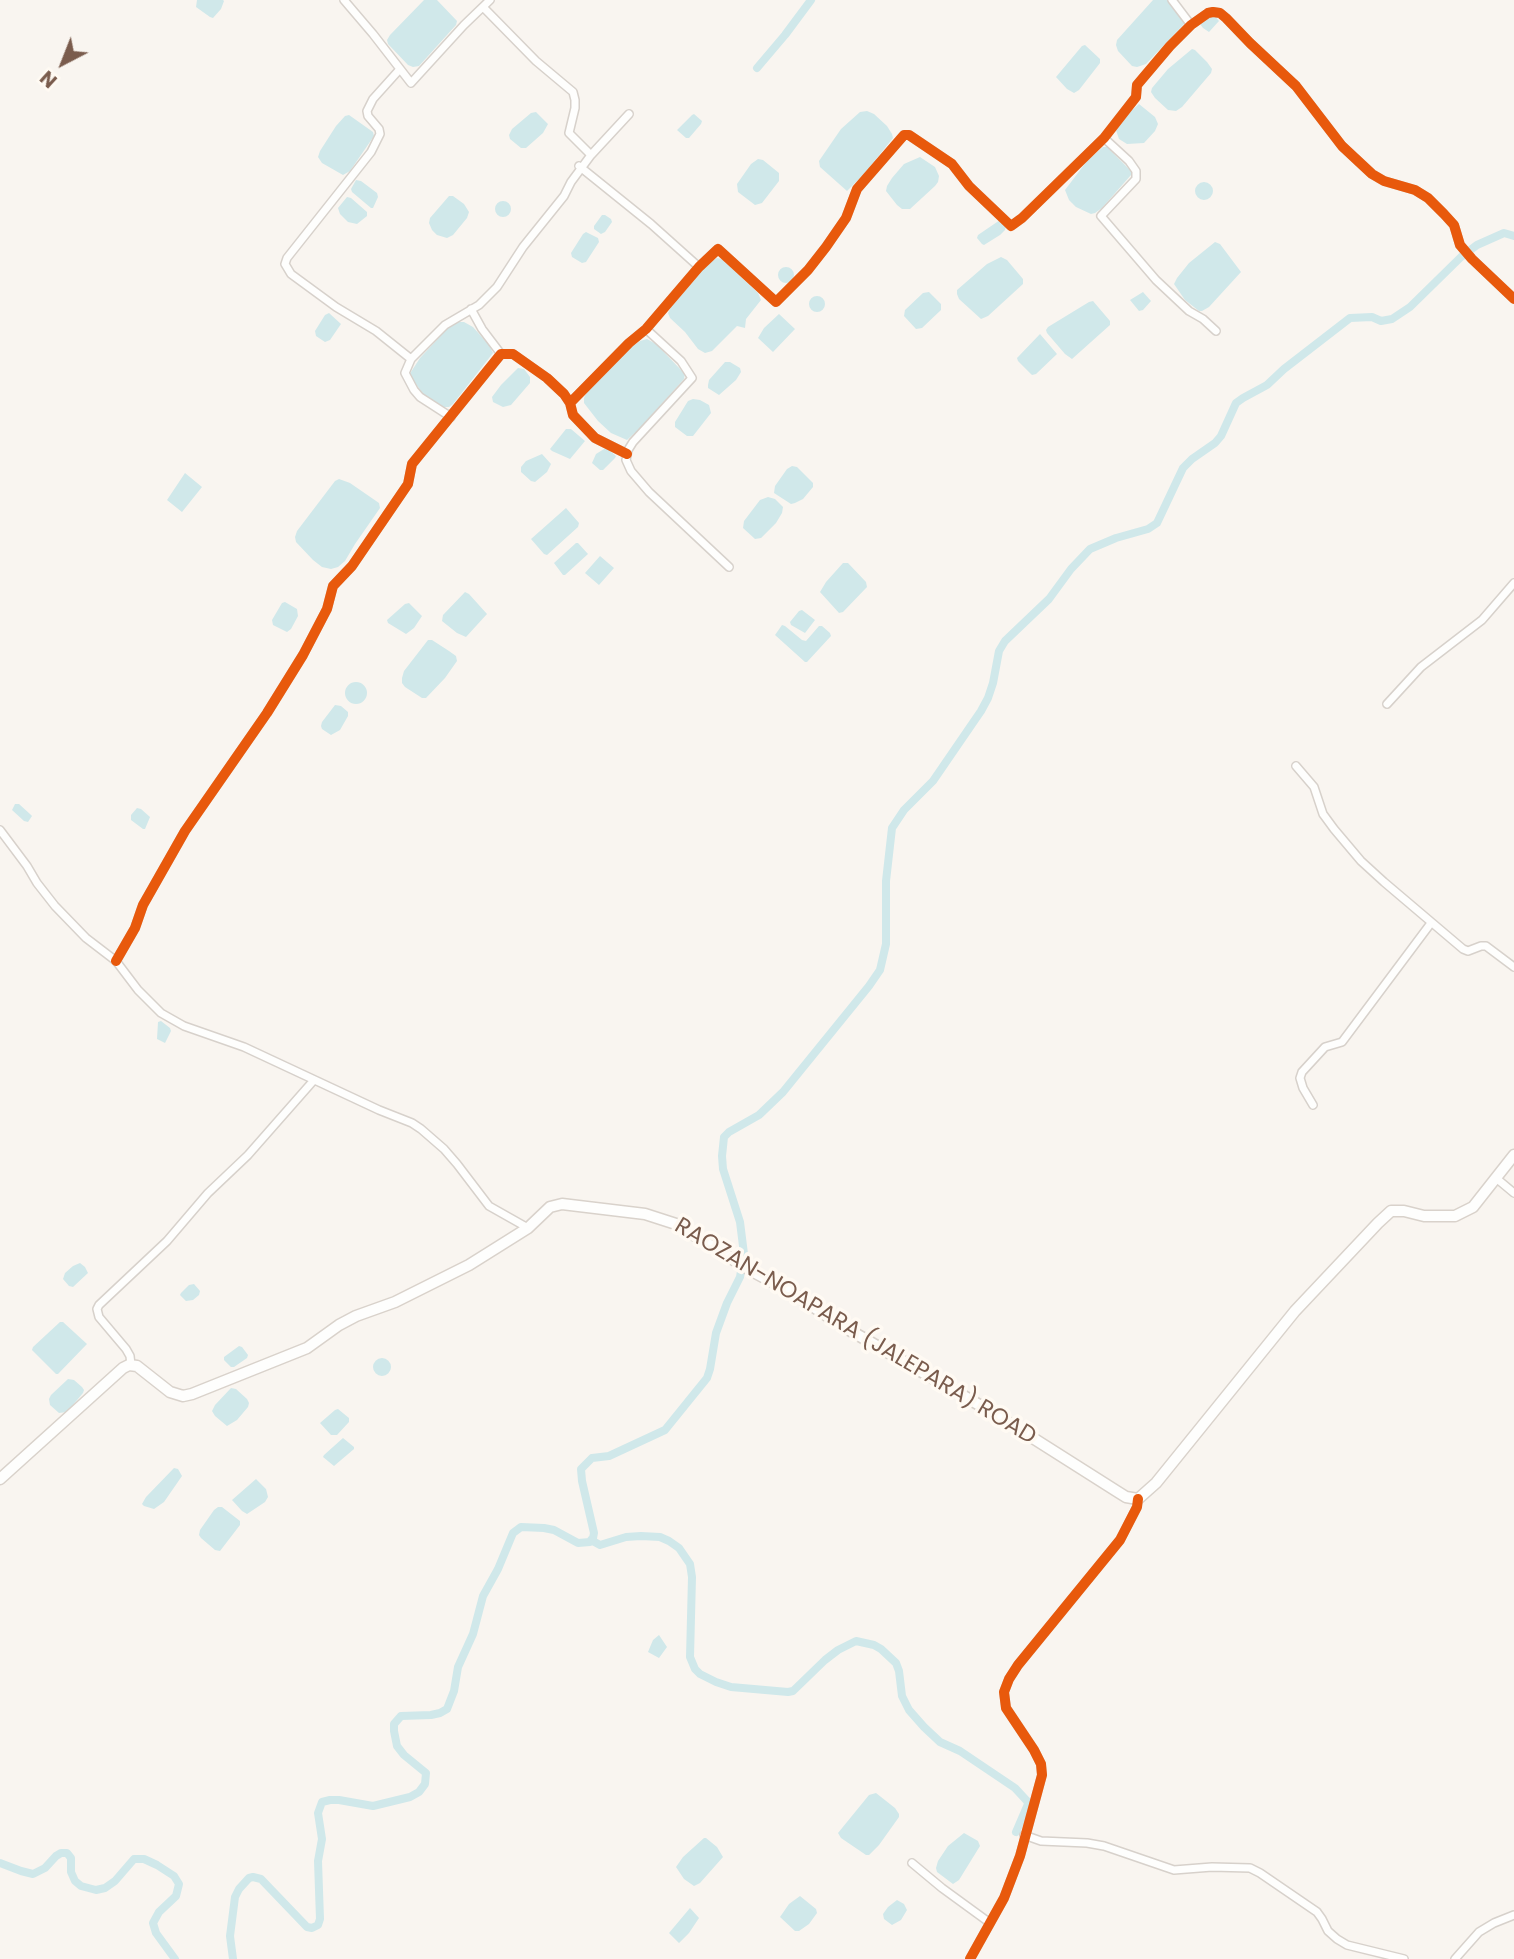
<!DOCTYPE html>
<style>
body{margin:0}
#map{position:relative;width:1514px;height:1959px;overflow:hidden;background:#f9f5f0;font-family:Poppins,sans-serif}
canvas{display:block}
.north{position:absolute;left:28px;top:28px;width:70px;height:70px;-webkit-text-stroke:5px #fffaf3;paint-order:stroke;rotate:222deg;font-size:19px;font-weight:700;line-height:28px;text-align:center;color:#7a5c4d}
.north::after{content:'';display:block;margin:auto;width:24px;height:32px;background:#7a5c4d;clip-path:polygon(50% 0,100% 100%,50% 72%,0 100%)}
</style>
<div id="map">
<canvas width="1514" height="1959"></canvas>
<div class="north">N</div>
</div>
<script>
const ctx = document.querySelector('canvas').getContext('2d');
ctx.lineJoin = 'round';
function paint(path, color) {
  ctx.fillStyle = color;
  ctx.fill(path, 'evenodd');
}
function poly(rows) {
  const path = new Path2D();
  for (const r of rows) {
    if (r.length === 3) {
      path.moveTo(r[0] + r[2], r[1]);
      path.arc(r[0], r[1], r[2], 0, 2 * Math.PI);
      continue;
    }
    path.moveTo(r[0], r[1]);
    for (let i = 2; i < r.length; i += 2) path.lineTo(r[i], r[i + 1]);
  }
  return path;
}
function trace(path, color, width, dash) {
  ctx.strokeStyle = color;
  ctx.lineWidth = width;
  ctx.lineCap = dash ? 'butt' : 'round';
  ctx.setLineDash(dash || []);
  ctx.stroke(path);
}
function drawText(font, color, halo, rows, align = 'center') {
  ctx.font = font + ' Poppins,sans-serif';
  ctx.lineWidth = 7;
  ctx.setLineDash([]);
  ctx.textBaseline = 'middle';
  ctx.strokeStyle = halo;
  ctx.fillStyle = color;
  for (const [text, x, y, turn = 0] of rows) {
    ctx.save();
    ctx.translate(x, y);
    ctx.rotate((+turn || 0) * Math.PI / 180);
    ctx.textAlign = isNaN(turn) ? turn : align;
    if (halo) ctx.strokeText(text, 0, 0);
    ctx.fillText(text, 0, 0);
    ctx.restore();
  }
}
paint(poly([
 [197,0,223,0,224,1,221,9,213,18,210,17,196,7],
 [424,0,437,0,457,21,456,25,419,66,413,67,408,65,388,44,387,40,390,35],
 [1153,0,1167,0,1184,20,1185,23,1146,64,1137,67,1132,66,1118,51,1116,45,1117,40],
 [1210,15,1215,16,1219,21,1209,32,1203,28,1200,24],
 [1085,45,1100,59,1100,63,1079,90,1074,93,1067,89,1056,77,1082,46],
 [1192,49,1195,50,1207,62,1212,69,1211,73,1182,107,1176,111,1168,110,1155,98,1151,92,1152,88,1168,69],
 [1139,104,1155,117,1158,124,1155,131,1144,143,1127,144,1119,139,1116,130,1129,113],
 [867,111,874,114,887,126,892,134,893,138,864,174,847,191,820,167,819,161,841,129,860,112],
 [536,112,548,124,543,133,526,148,521,148,510,139,509,135,512,129,531,113],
 [694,114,702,121,701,124,689,138,686,138,677,130,692,115],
 [349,115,373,132,374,136,350,171,343,175,322,163,318,157,320,151,336,126,345,116],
 [1103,147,1107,147,1131,171,1131,175,1102,208,1095,213,1091,214,1076,207,1069,200,1065,190,1087,161],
 [920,157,935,167,939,176,938,182,935,186,910,209,902,209,897,205,886,191,887,186,892,178,904,164],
 [758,159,763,160,779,173,779,181,762,203,755,205,738,192,737,184,751,164],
 [356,180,361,181,377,193,378,197,373,208,371,208,352,192,351,189],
 [1204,191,9],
 [449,196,453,196,464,204,469,212,467,218,453,235,447,238,437,235,432,230,429,223,430,218],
 [347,197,351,198,367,212,367,216,357,224,348,222,340,214,338,208],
 [503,209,8],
 [602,215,605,215,611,219,612,222,605,232,601,234,594,229,594,226],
 [1000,220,1006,226,1005,230,1000,235,984,245,982,244,977,238,978,235],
 [586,232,598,238,599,242,586,262,582,263,572,257,571,253,583,234],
 [1215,242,1220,244,1241,272,1209,307,1202,311,1199,311,1185,300,1174,284,1177,278,1189,263],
 [1001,257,1007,260,1023,279,1023,284,988,316,981,319,959,299,957,294,957,290,987,264],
 [717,258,722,259,758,293,761,300,746,319,745,328,737,326,712,351,705,353,698,349,685,332,670,318,668,313,671,307,709,263],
 [786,275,8],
 [929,292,941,304,941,310,922,328,916,329,904,316,905,310,923,293],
 [1143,292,1151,301,1143,310,1139,311,1130,300],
 [817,304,8],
 [1093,301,1110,321,1110,325,1072,359,1065,354,1047,333,1046,330,1048,327,1089,302],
 [329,313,341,324,330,340,325,342,316,336,315,331,325,315],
 [779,314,795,329,773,352,758,338,764,328],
 [458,322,464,322,473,327,489,345,493,353,453,404,449,407,444,407,424,395,409,375,420,358,448,328],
 [1040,334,1057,354,1036,374,1032,375,1018,361,1017,358],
 [647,339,656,344,685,374,684,379,676,388,639,429,627,440,611,433,598,421,584,403,584,398,587,391,624,352,640,341],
 [725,362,730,362,740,368,741,372,736,380,719,395,708,388,708,385,709,380],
 [518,368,524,369,530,377,530,383,511,405,503,407,493,402,492,397,501,385],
 [693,399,700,400,709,405,711,413,693,436,687,436,675,427,675,422,688,401],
 [566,429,571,429,585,441,570,459,552,451,550,449],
 [604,449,608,449,616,456,615,458,603,470,600,470,592,463,596,454],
 [542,454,551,464,547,472,535,482,531,481,521,472,521,467,526,461],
 [792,466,797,467,813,483,813,487,803,499,795,503,791,504,774,493,775,486,787,469],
 [185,473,202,487,182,512,167,500],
 [339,479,350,483,379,503,380,508,355,544,345,561,338,567,331,569,322,567,313,560,296,542,295,537,297,531,335,481],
 [768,497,775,499,783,507,782,513,776,523,761,538,755,539,743,528,744,521,760,500],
 [566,508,579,523,578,527,547,555,544,554,531,539],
 [576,543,578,543,588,554,565,575,563,575,554,563],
 [600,556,614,568,599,585,585,573],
 [843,563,848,563,866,582,867,587,843,612,839,613,820,592,826,582],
 [465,592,469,594,487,614,466,637,457,633,442,621,443,615],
 [285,602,297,609,298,616,291,629,287,632,273,625,272,620,282,603],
 [409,603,422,616,414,628,406,634,388,623,387,620,405,604],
 [802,610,815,620,805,633,791,625,790,622,799,611],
 [782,625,785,626,802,640,806,641,819,626,822,626,830,633,831,636,807,662,805,662,775,635],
 [428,640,432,640,449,651,456,656,457,661,445,678,426,698,422,698,405,687,402,683,402,678,404,671],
 [356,693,11],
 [335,705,341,706,348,712,348,716,340,730,331,735,322,729,321,726,322,722],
 [15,804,19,804,30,814,32,816,28,822,24,821,12,810],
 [137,808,141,809,150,817,145,829,143,829,131,820,131,815],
 [161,1021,170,1028,171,1031,165,1043,157,1039,158,1022],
 [80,1263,85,1267,88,1273,73,1287,69,1286,63,1279,65,1273,73,1266],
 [194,1284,200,1291,199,1295,193,1300,186,1301,180,1295,181,1293,189,1285],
 [60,1322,63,1322,87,1344,58,1374,56,1374,32,1350,33,1347],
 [239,1346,242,1347,248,1355,247,1358,234,1367,231,1367,224,1360,224,1357],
 [382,1367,9],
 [68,1379,74,1380,82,1387,84,1390,83,1393,67,1412,59,1413,50,1405,49,1399,51,1395],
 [231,1388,236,1389,247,1399,249,1403,248,1407,237,1420,227,1426,215,1416,212,1411,215,1405],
 [338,1409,349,1418,349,1422,337,1435,331,1435,320,1423,335,1410],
 [343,1438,354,1447,354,1449,334,1466,323,1457,324,1455],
 [174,1468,178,1469,182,1476,164,1502,154,1509,144,1506,142,1504,146,1497],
 [256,1479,266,1489,268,1497,265,1502,247,1514,242,1511,232,1500],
 [218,1507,222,1507,240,1521,240,1525,220,1551,215,1550,201,1538,199,1535,200,1530,214,1510],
 [659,1635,667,1647,659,1658,648,1652,653,1640],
 [876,1793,895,1808,899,1814,899,1817,879,1845,869,1855,866,1855,841,1838,838,1833,869,1795],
 [964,1833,978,1841,980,1846,959,1880,953,1884,937,1872,936,1868,938,1861,948,1846],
 [704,1838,706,1838,717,1847,723,1857,700,1883,694,1886,684,1879,676,1867,683,1857],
 [800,1896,816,1909,817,1913,809,1924,799,1931,795,1931,780,1917,789,1904],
 [897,1900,904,1904,907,1910,901,1920,892,1925,884,1919,883,1914,888,1907],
 [690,1908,699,1918,689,1933,679,1943,669,1933]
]), '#d0e8ea');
trace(poly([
 [757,68,785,35,811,0],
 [591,1540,600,1545,626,1537,641,1536,660,1537,669,1541,679,1548,690,1564,692,1577,690,1657,695,1669,700,1674,716,1682,731,1687,788,1692,793,1691,825,1660,838,1650,856,1641,874,1645,881,1649,896,1663,899,1671,902,1696,909,1710,924,1727,940,1742,960,1751,1015,1788,1027,1801,1028,1804,1016,1832],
 [0,1863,21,1871,33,1874,45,1868,56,1856,61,1853,67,1853,71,1858,71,1872,75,1881,81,1886,96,1890,105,1888,115,1881,134,1859,144,1859,157,1865,174,1876,179,1884,176,1896,159,1912,153,1923,156,1933,175,1959],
 [233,1959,230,1936,235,1897,239,1889,249,1878,253,1877,261,1879,307,1927,312,1928,318,1925,320,1919,318,1861,322,1839,318,1813,322,1802,330,1800,339,1800,373,1806,410,1797,419,1792,425,1784,426,1773,404,1755,397,1746,394,1731,394,1724,401,1716,431,1715,440,1713,447,1709,454,1691,458,1667,473,1634,483,1596,498,1569,513,1533,521,1527,544,1528,554,1530,578,1543,590,1542,593,1538,594,1533,582,1481,581,1469,592,1458,609,1456,665,1430,707,1378,710,1369,716,1333,727,1303,740,1277,744,1254,740,1222,723,1169,722,1156,724,1137,729,1132,759,1115,783,1092,869,986,880,970,886,944,886,881,892,828,904,810,933,781,981,711,988,698,993,683,999,651,1005,641,1049,599,1071,569,1090,549,1116,538,1148,529,1157,523,1183,468,1192,459,1215,443,1221,436,1236,403,1243,398,1267,385,1284,369,1350,318,1372,317,1381,321,1392,319,1410,307,1461,257,1477,245,1504,233,1514,236]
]), '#d0e8ea', 8);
const street = poly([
 [344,0,373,34,411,83,464,25,490,0],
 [1172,0,1191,25],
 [483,7,536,61,573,92,575,100,575,108,569,133,591,155],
 [400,69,373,99,367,111,368,116,379,129,380,134,371,152,287,258,285,264,291,274,336,307,376,331,411,359,405,373,414,390,420,397,451,417],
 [1104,138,1129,161,1136,171,1136,179,1101,216,1156,280,1189,311,1203,319,1216,331],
 [579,166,651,224,699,267],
 [471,309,482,329,501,354],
 [646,329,681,361,692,378,633,442,628,450,626,460,631,471,649,492,729,567],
 [411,359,445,325,479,305,497,287,523,247,564,196,571,182,591,155,629,114],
 [570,403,629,343,646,329,699,267,718,249,776,302,808,270,826,247,846,218,857,189,904,135,909,135,952,164,969,186,1011,226,1022,218,1104,138,1136,97,1137,85,1170,46,1191,25,1208,13,1213,12,1220,13,1226,18,1250,43,1296,86,1342,146,1372,174,1384,181,1415,190,1428,198,1444,214,1454,225,1460,245,1472,259,1514,299],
 [1387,704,1421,667,1482,620,1514,583],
 [1296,766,1314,787,1323,814,1334,829,1361,861,1384,882,1463,949,1468,951,1481,946,1486,946,1514,967],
 [0,830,27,866,37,883,55,906,86,938,116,961,138,990,161,1013,184,1026,244,1047,379,1110,412,1123,421,1129,444,1149,457,1164,489,1206,528,1228],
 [116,961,135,928,143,905,185,831,267,713,303,655,327,609,333,586,352,566,408,484,412,464,501,354,513,354,547,378,564,394,570,403,573,415,595,438,627,454],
 [1313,1105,1303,1088,1300,1078,1302,1072,1325,1047,1342,1042,1431,923],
 [1496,1178,1514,1193],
 [131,1365,130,1356,126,1349,99,1317,97,1309,99,1305,167,1241,208,1193,248,1155,314,1080],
 [1024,1835,1041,1841,1087,1843,1104,1846,1174,1870,1212,1867,1250,1868,1260,1873,1317,1912,1322,1919,1328,1931,1337,1939,1347,1945,1404,1959],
 [912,1863,942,1888,990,1923],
 [970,1959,1004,1898,1020,1856,1042,1775,1041,1764,1034,1750,1006,1708,1004,1692,1009,1679,1018,1665,1120,1540,1137,1507,1138,1499],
 [1455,1959,1479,1932,1494,1923,1514,1915]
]);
const secondary = poly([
 [0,1479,123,1368,129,1365,137,1366,170,1392,183,1396,192,1394,307,1348,339,1325,356,1316,395,1302,469,1265,528,1228,550,1207,562,1204,645,1214,676,1224,750,1270,791,1292,844,1327,995,1414,1118,1492,1126,1497,1138,1499,1156,1483,1295,1311,1378,1223,1391,1211,1404,1211,1424,1216,1455,1216,1473,1207,1514,1155]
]);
trace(street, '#d7d1cb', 10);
trace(secondary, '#d9d2cb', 13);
trace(street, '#fefefd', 7);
trace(secondary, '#fefefd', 10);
trace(poly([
 [570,403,629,343,646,329,699,267,718,249,776,302,808,270,826,247,846,218,857,189,904,135,909,135,952,164,969,186,1011,226,1022,218,1104,138,1136,97,1137,85,1170,46,1191,25,1208,13,1213,12,1220,13,1226,18,1250,43,1296,86,1342,146,1372,174,1384,181,1415,190,1428,198,1444,214,1454,225,1460,245,1472,259,1514,299],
 [116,961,135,928,143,905,185,831,267,713,303,655,327,609,333,586,352,566,408,484,412,464,501,354,513,354,547,378,564,394,570,403,573,415,595,438,627,454],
 [970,1959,1004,1898,1020,1856,1042,1775,1041,1764,1034,1750,1006,1708,1004,1692,1009,1679,1018,1665,1120,1540,1137,1507,1138,1499]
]), '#e8590c', 10);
drawText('23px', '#7a5c4d', '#fffaf3', [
 ["RAOZAN-NOAPARA (JALEPARA) ROAD",855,1332,31]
]);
</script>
